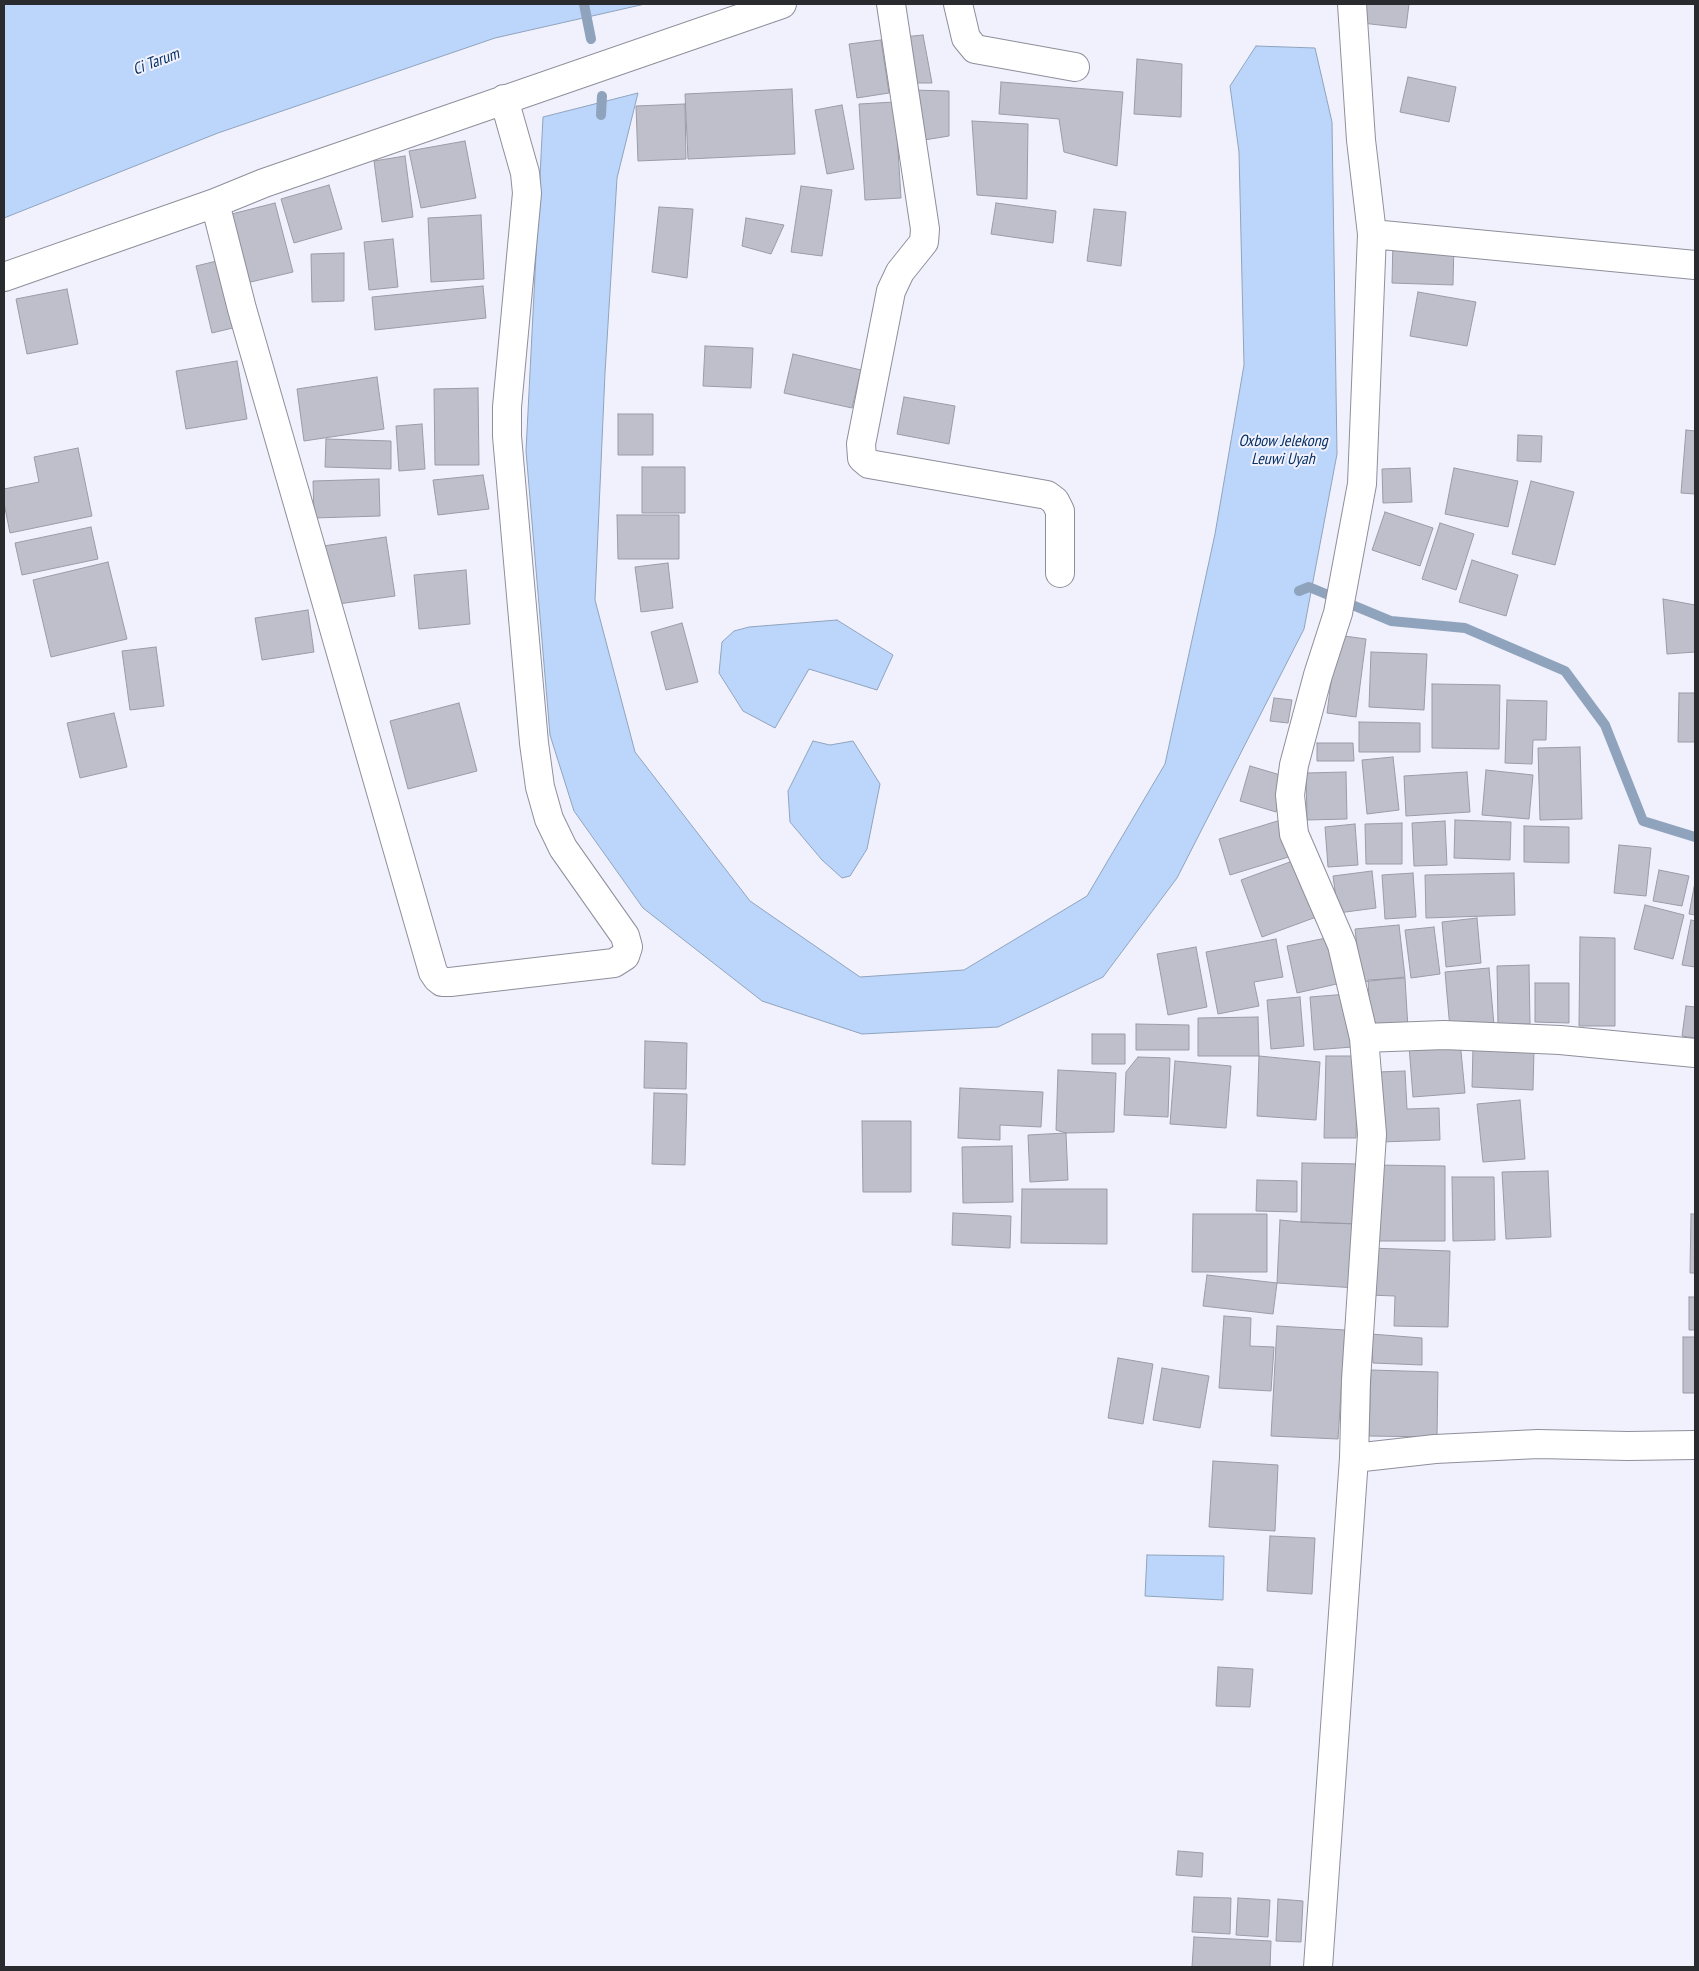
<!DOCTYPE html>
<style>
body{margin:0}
#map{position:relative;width:1699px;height:1971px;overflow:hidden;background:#f0f1fd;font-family:"PT Sans Narrow",sans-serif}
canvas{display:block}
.frame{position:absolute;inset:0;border:5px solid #2a2b2f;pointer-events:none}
</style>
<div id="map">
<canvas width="1699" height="1971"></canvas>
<div class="frame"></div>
</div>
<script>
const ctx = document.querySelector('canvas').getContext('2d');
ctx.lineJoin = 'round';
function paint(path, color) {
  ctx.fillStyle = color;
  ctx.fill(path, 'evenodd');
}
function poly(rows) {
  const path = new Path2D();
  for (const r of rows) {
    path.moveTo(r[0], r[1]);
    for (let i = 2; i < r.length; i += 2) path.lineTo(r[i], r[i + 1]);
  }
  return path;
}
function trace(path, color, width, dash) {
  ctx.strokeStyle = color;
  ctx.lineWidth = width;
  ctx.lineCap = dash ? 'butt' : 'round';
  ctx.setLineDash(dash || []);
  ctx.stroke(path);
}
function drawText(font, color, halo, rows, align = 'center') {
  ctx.font = font + ' "PT Sans Narrow",sans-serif';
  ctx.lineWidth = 4;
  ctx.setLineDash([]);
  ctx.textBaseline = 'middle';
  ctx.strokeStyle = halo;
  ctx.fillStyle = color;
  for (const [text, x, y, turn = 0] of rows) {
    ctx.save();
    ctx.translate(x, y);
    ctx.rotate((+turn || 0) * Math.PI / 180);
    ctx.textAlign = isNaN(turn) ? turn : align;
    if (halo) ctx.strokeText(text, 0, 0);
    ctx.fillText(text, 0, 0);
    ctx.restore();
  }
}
const water = poly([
 [4,4,645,4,495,38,218,133,4,218,4,4],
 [1256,46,1315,48,1332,122,1337,454,1304,629,1177,878,1103,977,998,1027,862,1034,762,1001,643,908,574,811,550,735,526,451,543,117,638,93,617,178,605,373,595,600,635,752,750,901,860,977,964,970,1087,896,1165,764,1215,534,1244,365,1239,152,1230,86,1256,46],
 [837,620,893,655,877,690,809,669,775,728,743,711,719,673,722,642,734,631,749,627,837,620],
 [813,741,830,745,853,741,880,784,867,849,850,876,842,878,822,860,790,822,788,791,813,741],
 [1147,1555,1224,1556,1223,1600,1145,1596,1147,1555]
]);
paint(water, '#bbd6fa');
trace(water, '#90a3bd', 1);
trace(poly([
 [584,4,591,39],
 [601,115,602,96],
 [1299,591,1309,587,1391,621,1465,628,1565,671,1605,725,1643,821,1695,837]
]), '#90a3bd', 10);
const building = poly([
 [1364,4,1409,4,1406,28,1362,23,1364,4],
 [923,35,932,83,910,83,903,37,923,35],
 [881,40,889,93,857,98,849,44,881,40],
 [1137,59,1182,64,1181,117,1134,114,1137,59],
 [1408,77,1456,87,1449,122,1400,112,1408,77],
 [1001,82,1123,92,1117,166,1064,152,1059,119,999,114,1001,82],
 [792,89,795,154,688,159,685,94,792,89],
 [912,90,949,91,949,136,918,141,912,90],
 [895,102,901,198,865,200,859,104,895,102],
 [685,104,686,159,638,161,636,106,685,104],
 [842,105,854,169,827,174,815,110,842,105],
 [972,121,1028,124,1027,199,977,195,972,121],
 [465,141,476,198,421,208,409,151,465,141],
 [405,156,413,217,382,222,374,161,405,156],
 [329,185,342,229,294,243,281,199,329,185],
 [801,186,832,190,822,256,791,252,801,186],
 [275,203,293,272,238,285,220,217,275,203],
 [996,203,1056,211,1053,243,991,234,996,203],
 [659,207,693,209,687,278,652,272,659,207],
 [1094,209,1126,212,1121,266,1087,261,1094,209],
 [481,215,484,279,431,282,428,218,481,215],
 [746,218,784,225,771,254,742,246,746,218],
 [393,239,398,287,369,290,364,242,393,239],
 [1393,240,1454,242,1453,285,1392,283,1393,240],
 [344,253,344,301,312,302,311,254,344,253],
 [225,259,241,326,212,333,196,266,225,259],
 [483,286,486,318,375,330,372,297,483,286],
 [67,289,78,344,27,354,16,299,67,289],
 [1418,292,1476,302,1467,346,1410,336,1418,292],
 [705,346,753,348,751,388,703,386,705,346],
 [793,354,861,370,852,408,784,393,793,354],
 [237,361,247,419,186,429,176,371,237,361],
 [377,377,384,429,304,441,297,389,377,377],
 [478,388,479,465,435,465,434,389,478,388],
 [904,397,955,406,949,444,897,434,904,397],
 [618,414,653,414,653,455,618,455,618,414],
 [422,424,425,469,399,471,396,426,422,424],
 [1686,430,1695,431,1695,494,1681,493,1686,430],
 [1518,435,1542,436,1541,462,1517,461,1518,435],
 [326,439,391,441,391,469,325,467,326,439],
 [78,448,92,516,10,533,4,503,4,489,39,482,34,457,78,448],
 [642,467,685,467,685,513,642,513,642,467],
 [1410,468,1412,502,1383,503,1382,469,1410,468],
 [1454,468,1518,481,1508,527,1445,514,1454,468],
 [483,475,489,509,438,515,433,480,483,475],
 [379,479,380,516,314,518,313,481,379,479],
 [1531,481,1574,492,1555,565,1512,554,1531,481],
 [1385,512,1433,528,1420,566,1372,550,1385,512],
 [617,515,679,515,679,559,618,559,617,515],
 [1440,523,1474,534,1456,590,1422,579,1440,523],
 [91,527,98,559,22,575,15,543,91,527],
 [386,537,395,596,331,605,323,546,386,537],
 [1472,560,1518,575,1506,616,1459,602,1472,560],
 [108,562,127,639,51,657,33,580,108,562],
 [668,563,673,608,641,612,635,567,668,563],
 [466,570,470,624,419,629,414,575,466,570],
 [1663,599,1695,605,1695,652,1667,654,1663,599],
 [308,610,314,652,262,660,255,618,308,610],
 [682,623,698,682,666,690,651,632,682,623],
 [1337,635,1366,639,1356,717,1327,713,1337,635],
 [156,647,164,706,130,710,122,651,156,647],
 [1371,652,1427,654,1424,710,1369,707,1371,652],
 [1432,684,1500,685,1499,749,1432,748,1432,684],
 [1679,693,1695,693,1695,742,1678,742,1679,693],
 [1274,698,1292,700,1288,723,1270,721,1274,698],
 [1507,700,1547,701,1546,740,1533,740,1532,764,1505,763,1507,700],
 [459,703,477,771,408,789,390,721,459,703],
 [114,713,127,767,80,778,67,723,114,713],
 [1359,722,1420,723,1420,752,1359,752,1359,722],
 [1317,743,1353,743,1354,761,1317,761,1317,743],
 [1580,747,1582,819,1540,820,1538,748,1580,747],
 [1393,757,1399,810,1367,814,1362,760,1393,757],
 [1250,766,1287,777,1276,812,1240,801,1250,766],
 [1486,770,1533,775,1529,819,1482,815,1486,770],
 [1346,772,1347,819,1307,820,1306,773,1346,772],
 [1467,772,1470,812,1406,816,1404,776,1467,772],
 [1284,819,1295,855,1230,875,1219,839,1284,819],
 [1455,820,1511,822,1510,860,1454,858,1455,820],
 [1445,821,1447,865,1414,866,1412,823,1445,821],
 [1402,823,1402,864,1366,864,1365,824,1402,823],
 [1355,824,1358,865,1328,867,1325,827,1355,824],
 [1524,826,1569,827,1569,863,1524,862,1524,826],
 [1619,845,1651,848,1646,896,1614,893,1619,845],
 [1298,859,1319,916,1262,937,1241,880,1298,859],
 [1659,870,1689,876,1682,906,1653,901,1659,870],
 [1372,871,1376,908,1338,913,1333,876,1372,871],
 [1413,873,1416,917,1385,919,1382,875,1413,873],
 [1514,873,1515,915,1426,918,1425,875,1514,873],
 [1695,882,1695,915,1689,914,1695,882],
 [1645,905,1684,915,1673,959,1634,949,1645,905],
 [1477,918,1481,963,1446,967,1442,922,1477,918],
 [1691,920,1695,921,1695,967,1682,965,1691,920],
 [1399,925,1405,977,1361,982,1355,929,1399,925],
 [1434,927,1440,974,1411,978,1405,930,1434,927],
 [1331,937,1341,983,1297,993,1287,946,1331,937],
 [1580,937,1615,938,1615,1026,1579,1026,1580,937],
 [1276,939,1283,977,1254,982,1259,1006,1218,1014,1206,952,1276,939],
 [1196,947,1207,1007,1168,1015,1157,954,1196,947],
 [1529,965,1530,1024,1498,1025,1497,966,1529,965],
 [1489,968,1494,1025,1450,1029,1445,972,1489,968],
 [1405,978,1408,1029,1371,1030,1368,980,1405,978],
 [1535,983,1569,983,1569,1023,1535,1022,1535,983],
 [1348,994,1352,1047,1314,1050,1310,997,1348,994],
 [1300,997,1304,1046,1271,1049,1267,1000,1300,997],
 [1686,1006,1695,1007,1695,1038,1682,1036,1686,1006],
 [1258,1017,1259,1056,1198,1056,1198,1018,1258,1017],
 [1136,1024,1189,1025,1189,1050,1136,1050,1136,1024],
 [1092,1034,1125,1034,1125,1064,1092,1064,1092,1034],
 [645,1041,687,1043,686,1089,644,1088,645,1041],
 [1460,1041,1465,1093,1413,1097,1409,1046,1460,1041],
 [1473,1048,1534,1050,1533,1090,1472,1087,1473,1048],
 [1259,1056,1320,1062,1316,1120,1257,1116,1259,1056],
 [1326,1056,1358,1056,1356,1138,1324,1138,1326,1056],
 [1138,1057,1170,1058,1168,1117,1124,1115,1126,1072,1138,1057],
 [1175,1061,1231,1066,1226,1128,1170,1124,1175,1061],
 [1058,1070,1116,1073,1114,1132,1066,1133,1056,1130,1058,1070],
 [1405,1071,1407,1109,1439,1108,1440,1140,1380,1142,1378,1072,1405,1071],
 [960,1088,1043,1092,1041,1127,1000,1125,1000,1140,958,1138,960,1088],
 [654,1093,687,1094,685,1165,652,1164,654,1093],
 [1520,1100,1525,1159,1483,1162,1477,1104,1520,1100],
 [862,1121,911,1121,911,1192,863,1192,862,1121],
 [1066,1133,1068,1180,1030,1182,1028,1135,1066,1133],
 [1012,1146,1013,1202,963,1203,962,1147,1012,1146],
 [1302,1163,1361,1164,1359,1224,1301,1222,1302,1163],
 [1375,1165,1445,1166,1445,1241,1375,1241,1375,1165],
 [1548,1171,1551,1237,1506,1239,1502,1172,1548,1171],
 [1452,1177,1494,1177,1495,1240,1453,1241,1452,1177],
 [1257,1180,1297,1181,1297,1212,1256,1211,1257,1180],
 [1022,1189,1107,1189,1107,1244,1021,1243,1022,1189],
 [953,1213,1011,1216,1010,1248,952,1245,953,1213],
 [1193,1214,1267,1214,1267,1272,1192,1272,1193,1214],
 [1691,1214,1695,1214,1695,1273,1690,1273,1691,1214],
 [1280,1220,1301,1222,1359,1224,1357,1288,1277,1283,1280,1220],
 [1370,1248,1450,1251,1448,1327,1394,1326,1395,1296,1368,1295,1370,1248],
 [1207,1275,1277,1283,1273,1314,1203,1306,1207,1275],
 [1689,1297,1695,1297,1695,1330,1689,1330,1689,1297],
 [1224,1316,1251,1318,1250,1346,1274,1347,1271,1391,1219,1388,1224,1316],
 [1277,1326,1345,1330,1338,1439,1271,1436,1277,1326],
 [1371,1334,1422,1338,1422,1365,1373,1363,1371,1334],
 [1683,1337,1695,1337,1695,1393,1683,1393,1683,1337],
 [1118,1358,1153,1364,1143,1424,1108,1418,1118,1358],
 [1162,1368,1209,1376,1200,1428,1153,1420,1162,1368],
 [1371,1370,1438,1372,1437,1437,1369,1436,1371,1370],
 [1213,1461,1278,1465,1275,1531,1209,1527,1213,1461],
 [1270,1536,1315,1538,1312,1594,1267,1591,1270,1536],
 [1218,1667,1253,1669,1250,1707,1216,1706,1218,1667],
 [1178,1851,1203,1853,1202,1877,1176,1875,1178,1851],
 [1194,1897,1231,1898,1230,1934,1192,1932,1194,1897],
 [1238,1898,1270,1900,1268,1937,1236,1935,1238,1898],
 [1278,1899,1303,1901,1301,1942,1276,1941,1278,1899],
 [1194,1937,1271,1941,1270,1967,1192,1967,1194,1937]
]);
paint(building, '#bebfca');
trace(building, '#9b9ba6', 1);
const minor = poly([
 [891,4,925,229,924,242,900,272,891,291,861,444,862,458,869,464,1047,495,1055,501,1060,511,1060,573],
 [958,4,966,38,975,49,1075,67],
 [215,203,242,309,433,972,437,978,442,982,450,982,614,963,625,956,628,947,625,936,563,848,549,819,540,787,534,743,507,436,507,407,527,193,525,173,504,99],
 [1372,234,1695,265],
 [4,277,215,203,264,183,782,4],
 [1364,1038,1444,1035,1560,1040,1695,1053],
 [1354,1458,1435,1449,1538,1444,1628,1446,1695,1445],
 [1318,1967,1354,1458,1356,1380,1372,1134,1364,1038,1342,945,1294,834,1290,795,1294,765,1318,675,1338,613,1362,484,1372,234,1361,140,1352,4]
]);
trace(minor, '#8e8f9a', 30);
trace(minor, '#fff', 28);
drawText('italic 16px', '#063165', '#f0f1fd', [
 ["Ci Tarum",156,62,-21],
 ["Oxbow Jelekong",1283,441],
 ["Leuwi Uyah",1283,459]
]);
</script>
